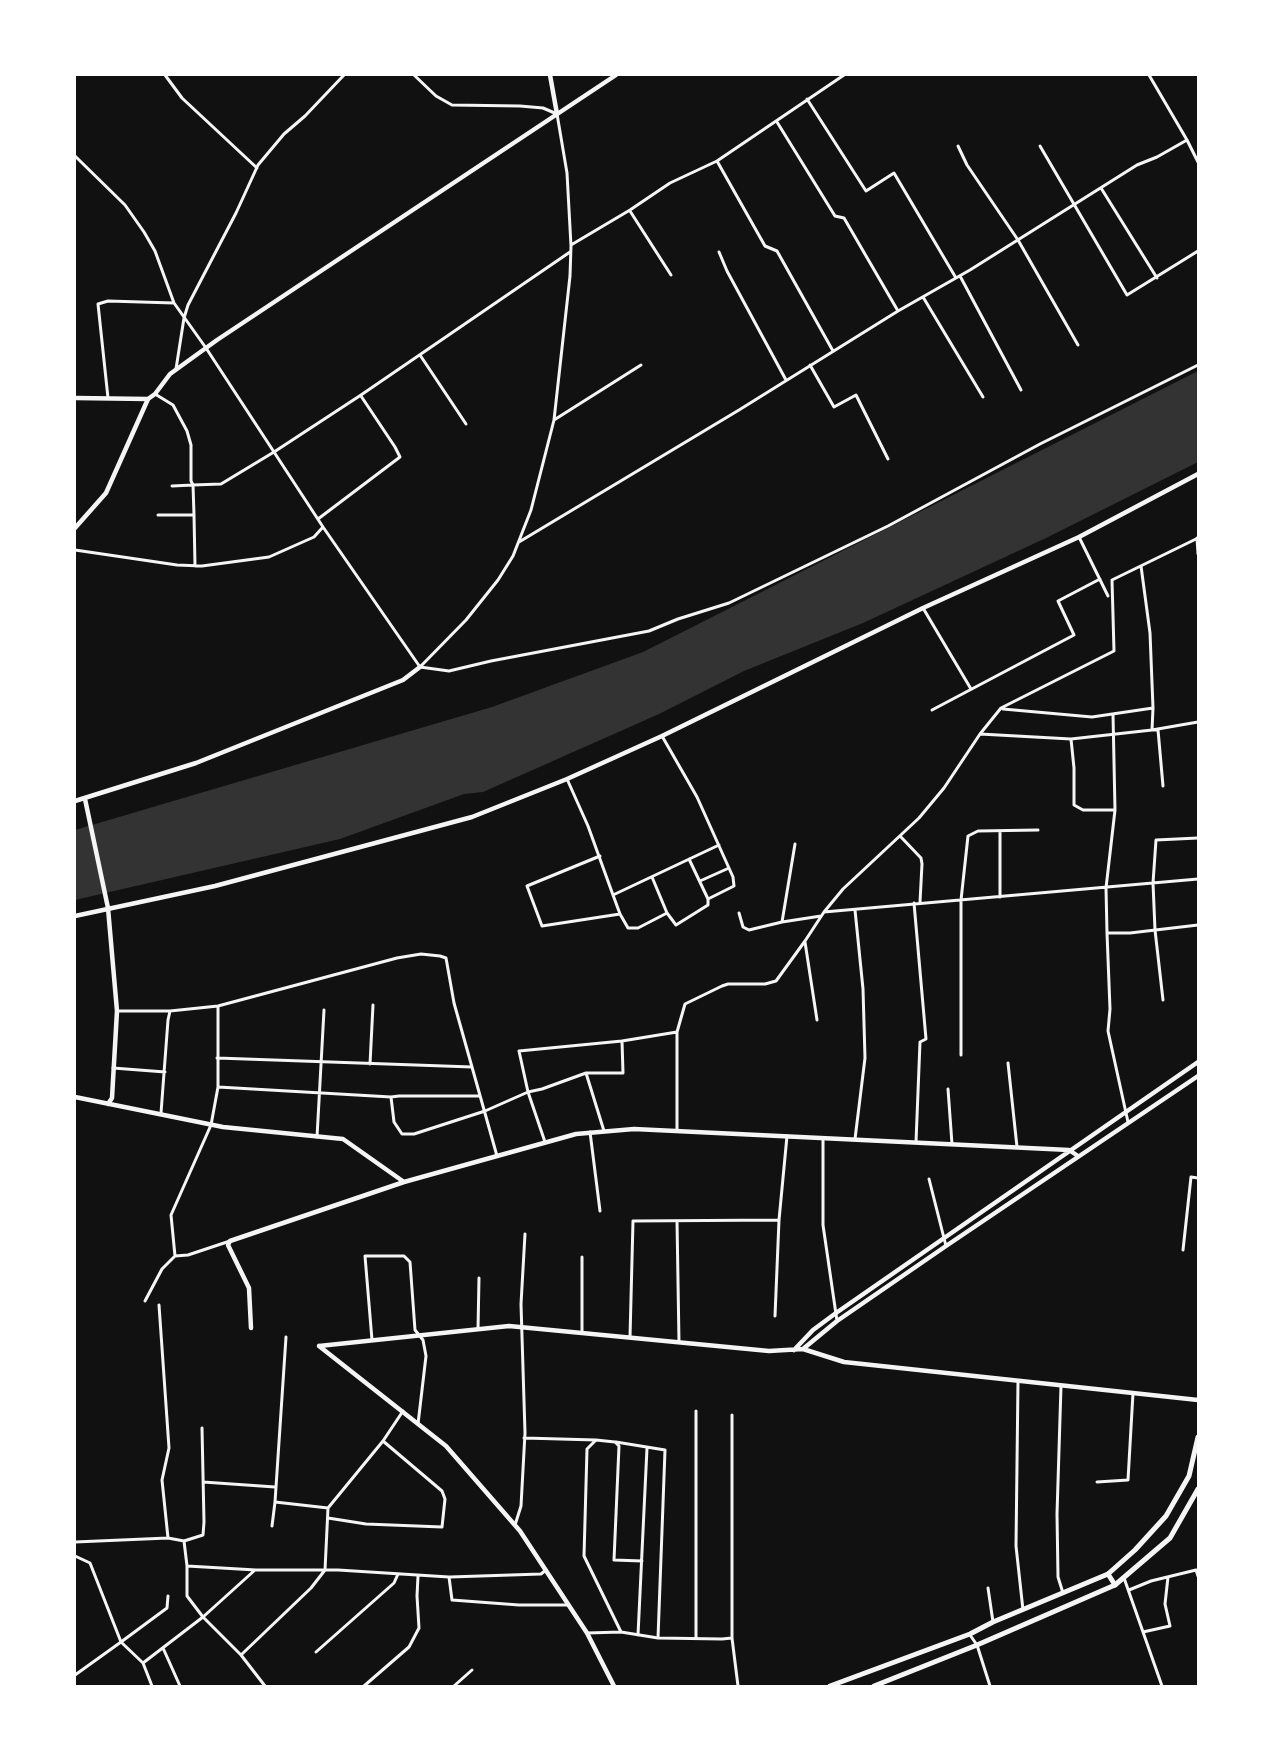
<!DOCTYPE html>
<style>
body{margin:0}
#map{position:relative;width:1273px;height:1761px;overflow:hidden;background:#111;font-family:Helvetica,sans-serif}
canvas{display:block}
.frame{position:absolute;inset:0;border:76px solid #fff;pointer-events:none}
</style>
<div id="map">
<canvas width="1273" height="1761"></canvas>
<div class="frame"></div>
</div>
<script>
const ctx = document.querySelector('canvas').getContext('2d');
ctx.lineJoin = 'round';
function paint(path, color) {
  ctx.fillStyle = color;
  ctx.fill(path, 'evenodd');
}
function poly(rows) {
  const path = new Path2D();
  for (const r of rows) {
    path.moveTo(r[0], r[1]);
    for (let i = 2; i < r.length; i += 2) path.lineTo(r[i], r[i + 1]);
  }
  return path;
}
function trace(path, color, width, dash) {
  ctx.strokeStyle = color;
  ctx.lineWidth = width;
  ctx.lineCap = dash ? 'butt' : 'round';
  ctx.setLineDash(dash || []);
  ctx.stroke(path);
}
paint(poly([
 [1198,371,1198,462,1046,538,863,623,744,671,659,714,483,792,464,794,340,839,75,900,75,830,492,707,643,652]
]), '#333');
trace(poly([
 [165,75,182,98,257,168],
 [414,75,436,96,452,105,520,106,543,108,557,114,567,173,571,246,570,276,554,420,531,510,513,556,498,580,466,620,420,667],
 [1149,75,1187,140,1198,162],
 [807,99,866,191,894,173,956,278],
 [777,122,835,216,844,218,898,311],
 [958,146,967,165,1018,240,1078,345],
 [1040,146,1127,295,1198,251],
 [75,156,125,205,144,232,155,251,174,303,206,348,323,527,420,667],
 [717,161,765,246,777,251,833,351],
 [1101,188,1157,278],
 [630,211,671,275],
 [571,245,630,210,670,183,717,161,844,75],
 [719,252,727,271,786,380],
 [960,276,1021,390],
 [923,297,983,397],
 [420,355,466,424],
 [810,365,834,407,856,395,888,459],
 [176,369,184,318,188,305,236,213,258,165,284,134,305,116,344,75],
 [155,394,173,405,187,431,191,445,191,481,193,485,221,484,274,452,361,395,570,252],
 [108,398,98,304,108,301,174,303],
 [554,420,641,365],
 [172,486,193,485,194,515],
 [158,515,194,515,195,566],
 [318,519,400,457,395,447,361,396],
 [1079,537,1108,596],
 [1197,538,1198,554],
 [519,542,739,410,898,311,970,270,1137,165,1157,157,1187,140],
 [75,550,177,565,202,566,269,557,314,537,323,527],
 [923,608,971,689],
 [420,667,449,671,491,661,649,631,678,619,729,603,888,526,1040,444,1198,365],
 [1153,708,1152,730,1158,730,1163,786],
 [1003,709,1092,717,1153,708,1150,633,1141,566],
 [932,710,1074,635,1058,601,1100,579],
 [980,734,1001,708,1114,651,1112,580,1196,539],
 [662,736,697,797,733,877,734,886,708,899],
 [1071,739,1074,768,1074,805,1083,810,1115,810],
 [567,779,588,826,613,895,719,845],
 [900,836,921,858,922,864,920,902],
 [795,844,782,922,821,916],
 [600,856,527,886,542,926,620,914,613,895],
 [700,881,729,868],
 [1000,897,1000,831],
 [914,903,926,1039,920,1042,916,1142],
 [855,910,863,989,865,1058,855,1139],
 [824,912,1198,879],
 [667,913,676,925,708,905,708,899,689,859],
 [739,913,743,927,749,930,782,922],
 [620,914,628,928,638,928,667,913,652,877],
 [1107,933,1106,888,1115,810,1113,714],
 [805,942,817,1020],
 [1163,1000,1155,930,1153,883,1156,840,1198,838],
 [117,1011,170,1011,218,1006,397,958,421,954,440,956,446,958,454,1003,497,1156],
 [961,1055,961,900,968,836,978,831,1038,830],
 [217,1058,472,1067],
 [1008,1063,1017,1147],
 [370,1064,373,1005],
 [113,1068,165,1072],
 [218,1087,391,1097,399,1096,479,1096],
 [948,1089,952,1144],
 [391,1097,394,1122,402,1134,414,1134,485,1111,528,1092,542,1089,586,1073],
 [161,1113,168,1020,170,1011],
 [1128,1122,1108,1031,1110,1009,1107,933,1130,933,1198,925],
 [604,1131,586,1073,623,1073,622,1041,677,1032,685,1004,722,986,728,984,765,984,776,981,805,941,824,912,843,889,919,818,944,788,980,734,1071,739,1152,730,1198,722],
 [677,1131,677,1032],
 [590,1132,600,1211],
 [317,1137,324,1010],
 [823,1138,823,1225,837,1321],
 [545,1142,528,1092,519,1051,622,1041],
 [929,1179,946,1246],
 [677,1221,679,1342],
 [1183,1250,1191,1177,1198,1178],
 [175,1256,171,1215,211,1125,218,1087,218,1006],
 [582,1257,582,1333],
 [145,1301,162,1269,175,1256,188,1255,230,1241],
 [159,1305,169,1448,162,1480,168,1538,184,1541,187,1566],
 [775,1316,779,1220,787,1136],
 [478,1329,479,1278],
 [630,1337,633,1221,779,1220],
 [372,1340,365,1256,404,1256,410,1262,415,1330,423,1340,426,1356,418,1424],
 [1018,1381,1016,1546,1023,1610],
 [1061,1386,1057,1514,1058,1577,1063,1593],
 [732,1415,732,1638,738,1686],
 [524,1438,596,1440],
 [616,1442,665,1450,658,1638],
 [203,1482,275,1487],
 [1097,1482,1128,1480,1133,1393],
 [275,1502,328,1508],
 [328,1518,366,1524,442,1527,445,1499,442,1491,383,1441],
 [515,1525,521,1506,525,1433,521,1304,525,1234],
 [272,1526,275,1502,286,1337],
 [184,1541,203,1535,204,1522,202,1428],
 [75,1542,168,1538],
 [75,1556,90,1563,121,1642,75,1675],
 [642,1561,614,1560,619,1446,615,1442,596,1440,587,1449,584,1556,621,1632,658,1638,722,1639,732,1638],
 [255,1570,203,1617,241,1655,265,1686],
 [450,1577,541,1574,546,1570],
 [1124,1578,1162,1686],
 [988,1588,993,1622],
 [1129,1590,1151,1581,1196,1570,1198,1576],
 [168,1596,167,1608,121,1642,143,1663,203,1617,187,1596,187,1566,256,1570,338,1570,449,1577,452,1600,519,1605,568,1605],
 [1143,1632,1170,1626,1165,1604,1168,1577],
 [587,1633,621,1632],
 [638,1635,647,1448],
 [970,1635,977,1645,990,1686],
 [696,1638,696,1411],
 [163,1648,180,1686],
 [316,1652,394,1583,398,1574],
 [241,1655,311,1588,325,1570,328,1508,383,1441,403,1411],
 [143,1663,152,1686],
 [364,1686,409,1647,419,1628,417,1596,418,1576],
 [454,1686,472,1670]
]), '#f5f5f5', 3);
trace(poly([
 [550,75,557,114],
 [75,528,106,493,148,399],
 [85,799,108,908,117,1011,112,1098,108,1104],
 [75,801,196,763,403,680,420,667],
 [75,916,215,886,472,817,567,779,662,736,923,608,1079,537,1198,474],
 [75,1097,223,1127,343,1139,404,1182,576,1134,634,1129,1069,1150,1078,1156],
 [251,1328,249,1288,228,1245,230,1241,404,1182],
 [319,1346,509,1326,769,1351,803,1349,844,1362,1198,1400],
 [319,1346,446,1446,520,1531,587,1633,614,1686],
 [803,1349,837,1321,946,1246,1198,1076],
 [794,1350,813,1330,836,1313,1198,1062]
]), '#f5f5f5', 4.5);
trace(poly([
 [75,398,148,399,155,394,170,374,217,340,616,75]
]), '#f5f5f5', 4.5);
trace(poly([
 [830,1686,970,1634,993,1622,1108,1574,1135,1550,1166,1516,1189,1476,1198,1437],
 [874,1686,977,1645,1115,1585,1170,1538,1198,1489]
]), '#f5f5f5', 5);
trace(poly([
 [1108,1574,1115,1585]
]), '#f5f5f5', 5);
</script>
